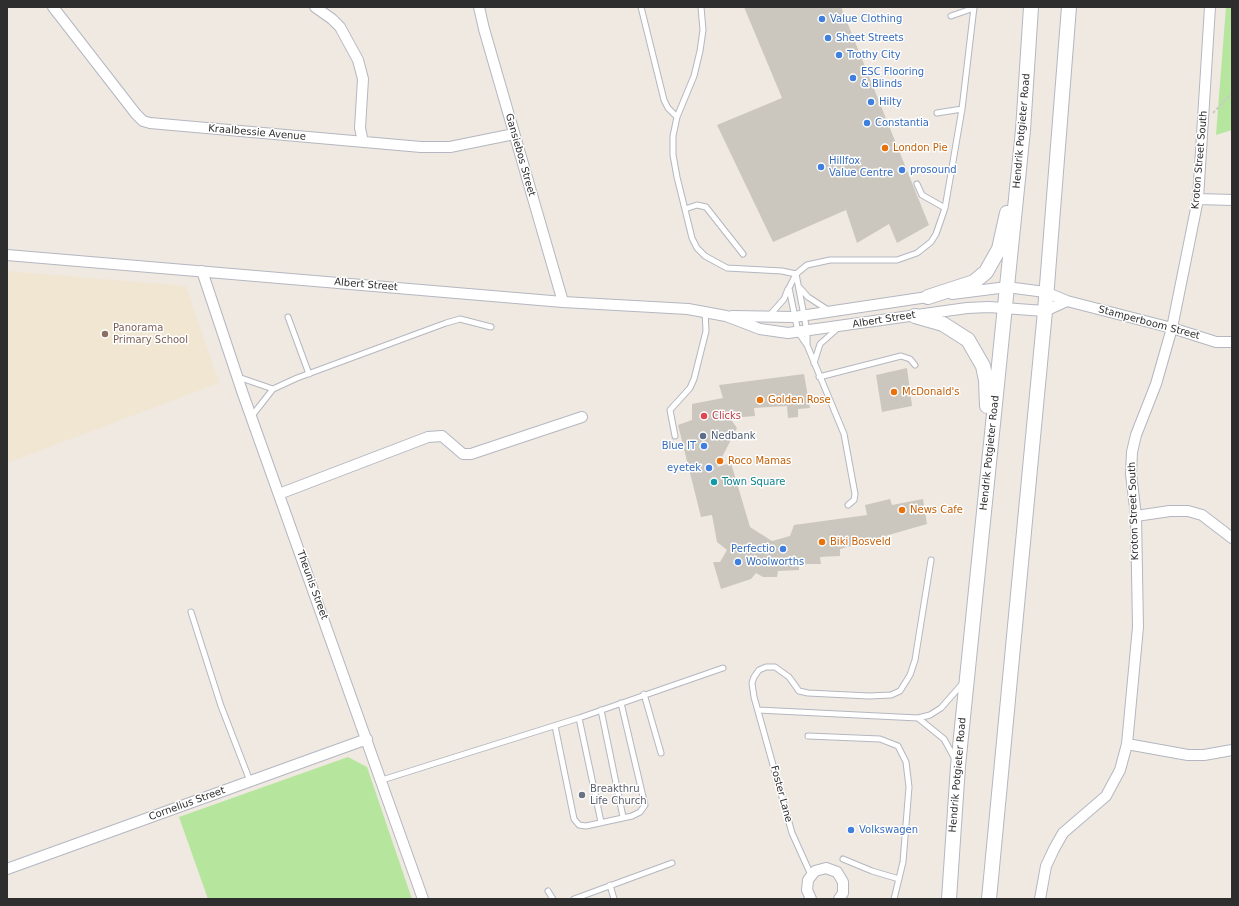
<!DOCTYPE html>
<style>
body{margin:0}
#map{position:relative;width:1239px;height:906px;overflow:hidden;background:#efe9e1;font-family:"DejaVu Sans",sans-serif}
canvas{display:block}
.frame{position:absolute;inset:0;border:8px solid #2e2e2e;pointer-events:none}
</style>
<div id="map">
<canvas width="1239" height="906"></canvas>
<div class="frame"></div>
</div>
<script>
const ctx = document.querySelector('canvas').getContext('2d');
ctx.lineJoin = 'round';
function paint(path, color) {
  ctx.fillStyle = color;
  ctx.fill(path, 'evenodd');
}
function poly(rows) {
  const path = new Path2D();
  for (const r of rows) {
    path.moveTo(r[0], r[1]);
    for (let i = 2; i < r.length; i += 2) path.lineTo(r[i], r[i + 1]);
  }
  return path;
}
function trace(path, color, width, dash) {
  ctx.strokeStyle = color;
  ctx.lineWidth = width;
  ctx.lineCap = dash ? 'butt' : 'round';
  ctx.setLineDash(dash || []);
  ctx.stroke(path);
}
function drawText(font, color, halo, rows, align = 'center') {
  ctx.font = font + ' "DejaVu Sans",sans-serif';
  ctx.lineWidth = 3;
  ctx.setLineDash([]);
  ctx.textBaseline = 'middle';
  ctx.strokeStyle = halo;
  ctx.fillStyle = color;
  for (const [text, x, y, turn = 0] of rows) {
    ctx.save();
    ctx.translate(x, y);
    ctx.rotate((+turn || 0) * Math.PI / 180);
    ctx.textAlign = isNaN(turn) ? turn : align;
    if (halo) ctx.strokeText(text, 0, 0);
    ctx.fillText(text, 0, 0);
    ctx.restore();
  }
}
paint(poly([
 [7,271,186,286,219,383,7,463]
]), '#f0e6d1');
paint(poly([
 [1226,7,1232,7,1232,130,1216,135],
 [348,757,367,767,412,899,208,899,179,817]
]), '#b6e59e');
paint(poly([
 [744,7,841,7,929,225,897,243,889,224,857,243,846,210,773,242,717,125,782,98],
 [907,368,912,406,882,412,876,375],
 [804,374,810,408,798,409,798,417,788,418,787,406,754,408,755,416,730,418,737,428,717,467,731,463,750,527,772,541,790,536,794,525,867,515,865,505,890,499,892,505,923,499,927,524,840,549,840,556,820,557,821,564,799,564,799,570,778,571,777,577,763,577,756,573,751,579,721,589,713,562,720,562,727,550,717,542,712,515,701,517,678,425,692,420,692,404,723,398,719,385]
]), '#cbc7bf');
const lane = poly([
 [641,7,664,100,668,108,677,117],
 [701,7,703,30,700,51,694,76,677,117,673,136,673,155,677,177,692,238,697,248,705,256,727,268,782,271,796,274],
 [951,16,974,8],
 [937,113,962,109],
 [917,184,922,195,945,208],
 [685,209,697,205,706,207,743,254],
 [796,274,807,331,807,344],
 [800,288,808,297,828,310],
 [769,316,784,299,788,289],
 [288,317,309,374],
 [814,363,820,344,838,328],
 [238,377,273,389],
 [819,377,901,356,910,359,915,365],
 [251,417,273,389,297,378,446,323,460,319,491,327],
 [675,436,670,410,690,388,694,379,706,331,705,311],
 [848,505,854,500,855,494,844,434,807,345,798,332,789,288,796,274,807,265,830,260,897,260,917,253,931,242,936,234,945,208,962,109,974,7],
 [191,612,221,706,250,781],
 [644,694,661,753],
 [601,710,623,817],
 [758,710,918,718,930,715,941,708,963,683],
 [579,718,601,822],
 [918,718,944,739,955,759],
 [555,726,574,819,579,825,586,826,632,816,640,812,645,805,621,703],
 [808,736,880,739,898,746,906,762,909,787,903,862,894,899],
 [382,780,579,718,723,668],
 [843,859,872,871,899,879],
 [811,875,792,833,754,697,752,683,754,677,759,670,766,667,775,667,789,677,799,691,808,693,869,696,891,695,900,691,910,675,915,660,931,560],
 [610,885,614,899],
 [548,891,553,899],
 [574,899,672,863]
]);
const street = poly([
 [53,7,136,114,143,121,150,123,421,147,450,147,514,134],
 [315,7,332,19,340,27,358,60,363,79,360,128,363,142],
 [479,7,484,29,563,302],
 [1198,199,1232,200],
 [7,255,563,302,688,309,726,316,760,329,788,333,967,308,989,307,1045,311,1067,301],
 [202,271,243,394,423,899],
 [952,294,1007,287,1045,292,1067,301,1172,328,1216,342,1232,342],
 [732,316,794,317,934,296],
 [279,494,428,437,442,436,463,454,471,454,582,417],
 [1136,516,1170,511,1188,511,1202,515,1232,538],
 [1127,744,1188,755,1204,755,1232,750],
 [7,869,367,739],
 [811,899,807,890,808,880,815,871,826,868,837,872,843,882,843,893,839,899],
 [1040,899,1046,866,1054,849,1063,833,1106,796,1120,770,1127,744,1138,627,1136,516,1131,474,1132,452,1136,435,1156,384,1172,328,1198,199,1210,7]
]);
const secondary = poly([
 [928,297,974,282,986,272,999,249,1007,213],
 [915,316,943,324,968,340,983,366,986,380,987,406],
 [949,899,958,766,1023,130,1031,7],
 [989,899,1045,311,1069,7]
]);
trace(lane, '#b4b7c1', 7);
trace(street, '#b4b7c1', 12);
trace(secondary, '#b4b7c1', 16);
trace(poly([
 [1213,113,1232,93]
]), '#c9c9c9', 2, [3, 2]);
trace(lane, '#fff', 5);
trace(street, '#fff', 10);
trace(secondary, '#fff', 14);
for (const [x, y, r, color] of [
 [822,19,4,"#3f7fe0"],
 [828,38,4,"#3f7fe0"],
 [839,55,4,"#3f7fe0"],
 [853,78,4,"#3f7fe0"],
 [871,102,4,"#3f7fe0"],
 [867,123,4,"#3f7fe0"],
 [885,148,4,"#e8710a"],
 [821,167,4,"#3f7fe0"],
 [902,170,4,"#3f7fe0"],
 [105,334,4,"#8d6e63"],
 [894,392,4,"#e8710a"],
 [760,400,4,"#e8710a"],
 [704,416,4,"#e0444e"],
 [703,436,4,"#5c6f8a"],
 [704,446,4,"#3f7fe0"],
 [720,461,4,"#e8710a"],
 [709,468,4,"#3f7fe0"],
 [714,482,4,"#0f9aa8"],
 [902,510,4,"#e8710a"],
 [822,542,4,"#e8710a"],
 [783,549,4,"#3f7fe0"],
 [738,562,4,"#3f7fe0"],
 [582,795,4,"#6b7280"],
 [851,830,4,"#3f7fe0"]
]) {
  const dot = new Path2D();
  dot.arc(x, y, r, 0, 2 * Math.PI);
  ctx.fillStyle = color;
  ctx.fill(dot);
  trace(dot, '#fff', 1.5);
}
drawText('10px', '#366cbe', '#fff', [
 ["Value Clothing",830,19],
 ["Sheet Streets",836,38],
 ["Trothy City",847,55],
 ["ESC Flooring",861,72],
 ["& Blinds",861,84],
 ["Hilty",879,102],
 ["Constantia",875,123],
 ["Hillfox",829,161],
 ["Value Centre",829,173],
 ["prosound",910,170],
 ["Blue IT",696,446,"right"],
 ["eyetek",701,468,"right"],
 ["Perfectio",775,549,"right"],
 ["Woolworths",746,562],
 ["Volkswagen",859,830]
], 'left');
drawText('10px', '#2e2e2e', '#fff', [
 ["Hendrik Potgieter Road",1022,131,-85],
 ["Kraalbessie Avenue",257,133,5],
 ["Gansiebos Street",520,155,74],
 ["Kroton Street South",1200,160,-85],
 ["Albert Street",366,285,5],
 ["Albert Street",884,320,-9],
 ["Stamperboom Street",1149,323,15],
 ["Hendrik Potgieter Road",990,453,-84],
 ["Kroton Street South",1134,511,-92],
 ["Theunis Street",312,585,70],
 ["Hendrik Potgieter Road",958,775,-85],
 ["Foster Lane",781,794,75],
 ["Cornelius Street",187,804,-20]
]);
drawText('10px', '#c56008', '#fff', [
 ["London Pie",893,148],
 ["McDonald's",902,392],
 ["Golden Rose",768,400],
 ["Roco Mamas",728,461],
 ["News Cafe",910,510],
 ["Biki Bosveld",830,542]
], 'left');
drawText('10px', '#785e54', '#fff', [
 ["Panorama",113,328],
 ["Primary School",113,340]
], 'left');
drawText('10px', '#be3a42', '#fff', [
 ["Clicks",712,416]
], 'left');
drawText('10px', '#4e5e75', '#fff', [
 ["Nedbank",711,436]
], 'left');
drawText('10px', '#0d838f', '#fff', [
 ["Town Square",722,482]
], 'left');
drawText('10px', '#5b616d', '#fff', [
 ["Breakthru",590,789],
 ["Life Church",590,801]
], 'left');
</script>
